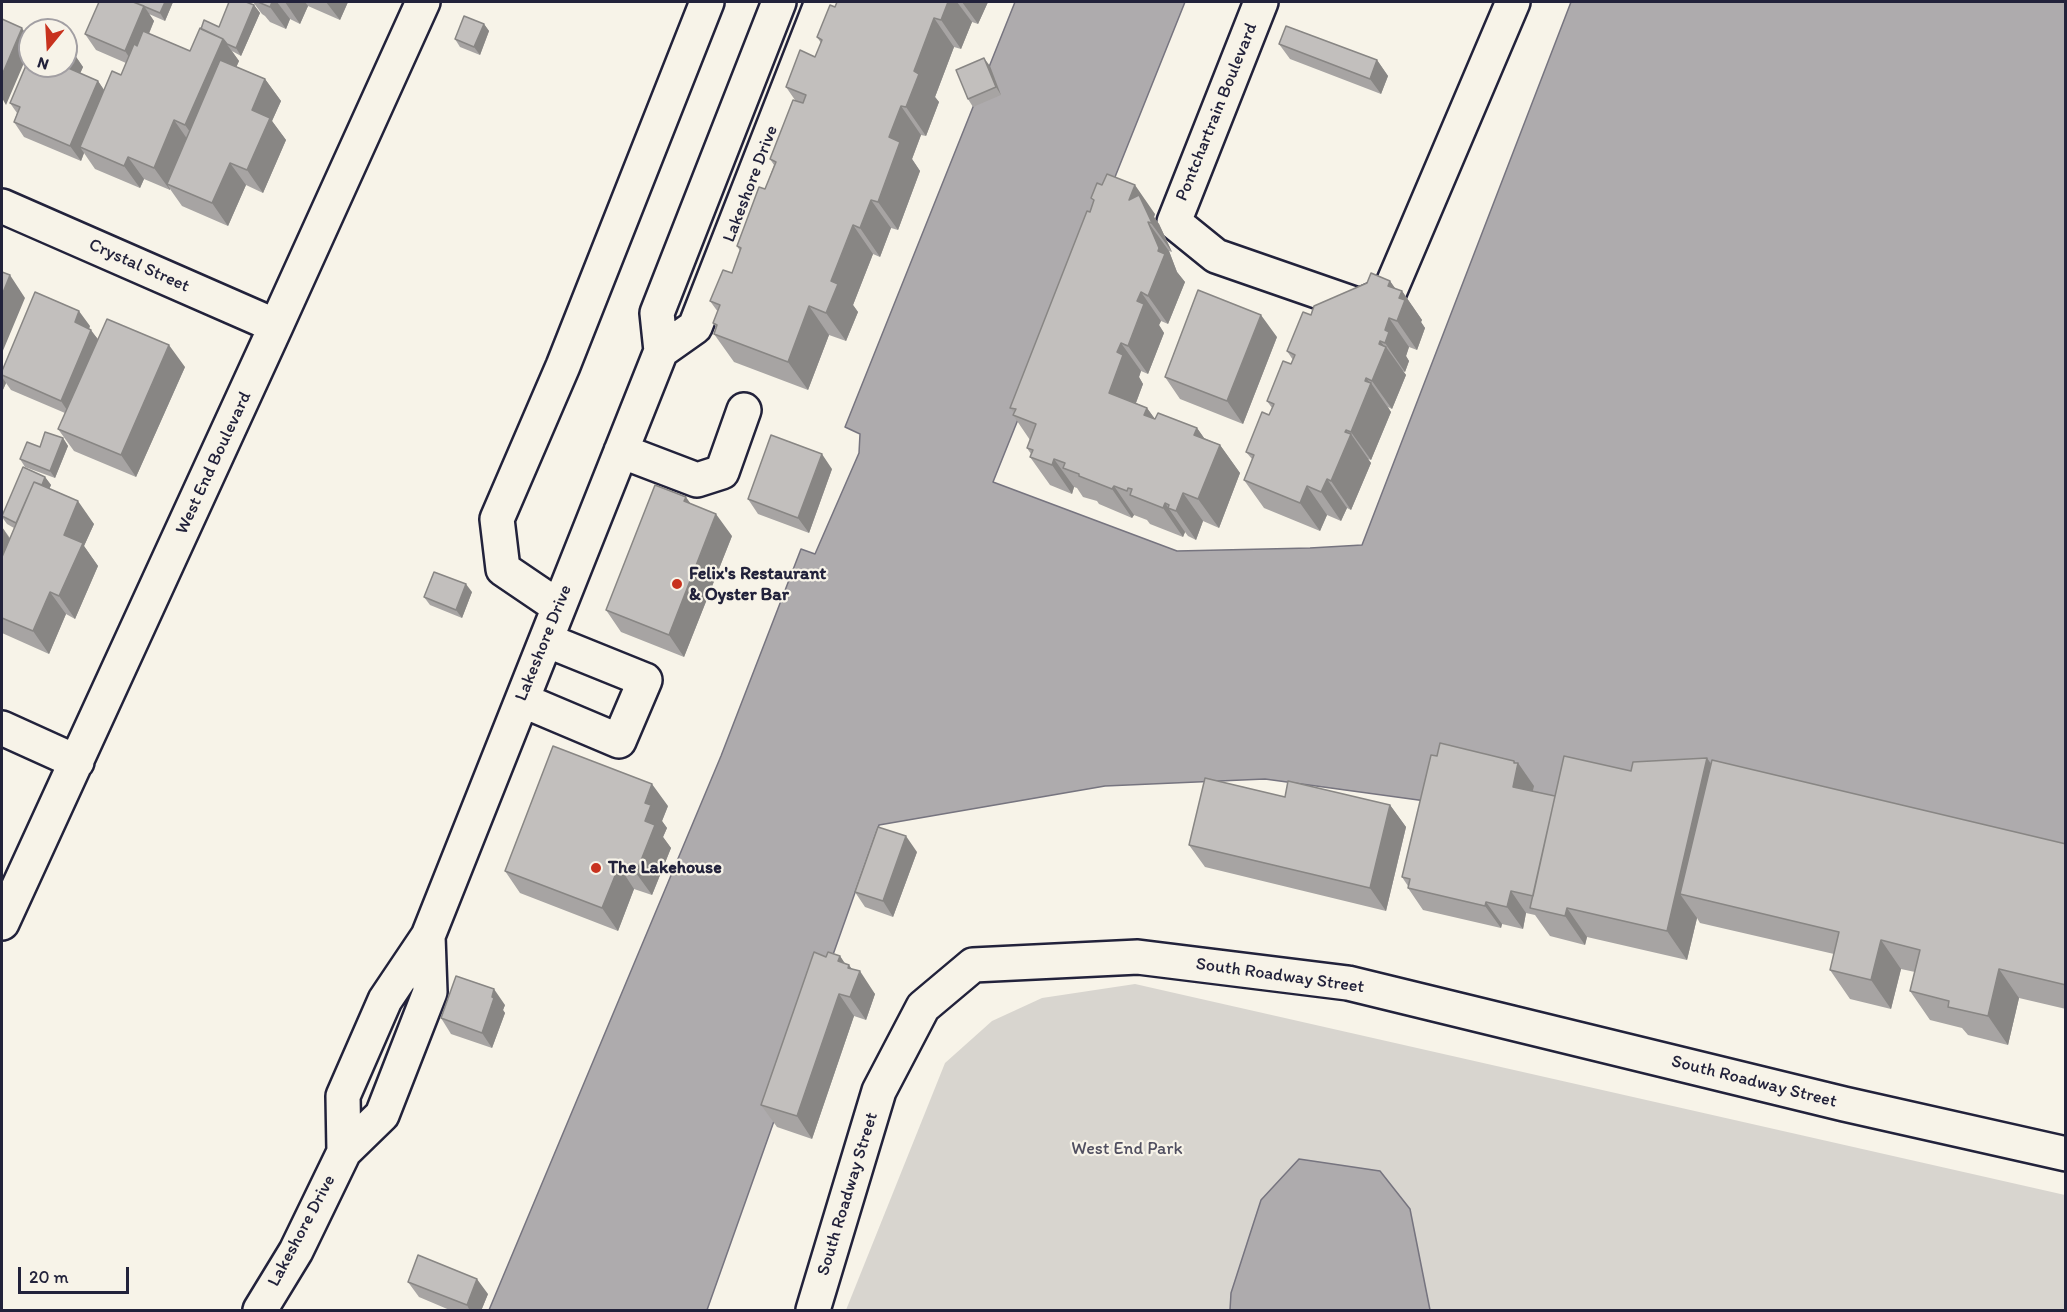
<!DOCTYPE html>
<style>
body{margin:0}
#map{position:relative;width:2067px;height:1312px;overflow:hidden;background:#f7f3e8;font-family:Itim,sans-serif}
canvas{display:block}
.frame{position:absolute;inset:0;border:3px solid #22223b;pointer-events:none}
.north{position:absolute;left:18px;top:18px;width:60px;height:60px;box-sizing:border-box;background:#f7f3e8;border:2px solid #a29fa3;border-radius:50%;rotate:198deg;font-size:16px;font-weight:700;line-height:24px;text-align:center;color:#22223b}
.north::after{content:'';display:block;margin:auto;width:21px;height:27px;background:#c8321e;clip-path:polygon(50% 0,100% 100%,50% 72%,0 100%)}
.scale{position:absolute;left:18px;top:1267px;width:111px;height:27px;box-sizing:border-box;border:3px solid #22223b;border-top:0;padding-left:8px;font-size:18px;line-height:21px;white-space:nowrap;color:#22223b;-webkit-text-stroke:4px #f7f3e8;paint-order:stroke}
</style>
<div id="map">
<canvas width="2067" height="1312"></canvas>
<div class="frame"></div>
<div class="north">N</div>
<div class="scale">20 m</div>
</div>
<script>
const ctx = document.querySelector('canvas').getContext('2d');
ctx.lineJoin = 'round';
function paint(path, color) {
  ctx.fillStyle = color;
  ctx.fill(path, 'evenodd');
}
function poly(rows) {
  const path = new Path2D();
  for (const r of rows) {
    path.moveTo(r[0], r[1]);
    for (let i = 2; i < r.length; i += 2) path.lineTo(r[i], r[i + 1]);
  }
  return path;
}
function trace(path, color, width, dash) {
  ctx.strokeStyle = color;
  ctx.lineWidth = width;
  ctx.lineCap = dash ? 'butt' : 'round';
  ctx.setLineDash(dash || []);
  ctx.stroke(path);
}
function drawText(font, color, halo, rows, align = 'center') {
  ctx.font = font + ' Itim,sans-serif';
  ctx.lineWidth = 4.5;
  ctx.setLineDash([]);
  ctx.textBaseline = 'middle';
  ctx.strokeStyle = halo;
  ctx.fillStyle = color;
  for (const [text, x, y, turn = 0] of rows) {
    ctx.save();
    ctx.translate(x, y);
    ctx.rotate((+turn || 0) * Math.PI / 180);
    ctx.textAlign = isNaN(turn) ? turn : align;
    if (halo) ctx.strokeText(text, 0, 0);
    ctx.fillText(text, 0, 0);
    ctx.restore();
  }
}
paint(poly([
 [1135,984,2065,1195,2065,1310,846,1310,945,1063,992,1021,1042,998]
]), '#d8d5cf');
const water = poly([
 [1015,2,1185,2,993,482,1177,551,1310,548,1362,545,1571,2,2065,2,2065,960,1433,802,1265,779,1105,786,879,825,707,1310,489,1310,721,756,801,549,815,554,859,453,860,434,845,427,1015,2],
 [1299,1159,1380,1171,1410,1209,1430,1310,1230,1310,1231,1293,1261,1200,1299,1159]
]);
paint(water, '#aeabad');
trace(water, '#76747f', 1.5);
const minor = poly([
 [1261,2,1174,222,1216,256,1360,306,1389,293,1513,2],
 [2,206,276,326],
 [661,351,695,327,822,2],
 [621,451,697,480,722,472,744,410],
 [559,607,503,569,497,519,563,366,707,2],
 [522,700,619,741,645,680,546,640],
 [2,728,77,762],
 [2,923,276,326,423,2],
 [344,1152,343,1096,385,1000,428,936,559,607,661,351,657,313,779,2],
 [260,1310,296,1251,344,1152,382,1115,430,992,428,936],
 [813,1310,879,1091,923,1007,973,965,1138,957,1348,983,1844,1104,2066,1154]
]);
trace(minor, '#22223b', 38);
trace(minor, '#f7f3e8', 33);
paint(poly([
 [173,2,165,21,149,14,154,21,149,34,190,51,219,27,254,5,260,13,241,56,232,51,239,61,236,67,265,79,281,101,272,121,286,140,263,193,246,185,228,226,182,206,170,189,170,190,144,179,140,188,95,169,84,153,81,161,24,137,14,122,17,113,10,103,72,51,83,67,80,73,98,81,104,90,121,75,126,63,96,50,85,34,136,3],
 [253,2,348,2,340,20,308,6,300,24,290,19,286,29,270,22,265,16,262,14],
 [837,2,988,2,978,24,972,22,961,49,954,47,935,97,939,102,926,136,921,135,912,159,920,171,898,230,891,228,880,257,873,254,853,305,858,312,846,341,829,335,808,390,734,362,714,334,716,327,713,323,718,312,710,301,732,273,740,251,737,246,765,189,774,165,770,159,795,100,786,87,815,57,821,43,817,37],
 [484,24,489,31,480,55,460,47,455,39],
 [1279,44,1377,60,1388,76,1381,94,1290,59],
 [990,66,1001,95,973,107,968,99],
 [1102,185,1155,214,1154,217,1159,224,1172,252,1169,251,1177,272,1185,282,1168,324,1161,321,1159,325,1164,333,1148,374,1141,371,1139,377,1143,384,1136,403,1147,408,1155,419,1197,428,1204,438,1220,445,1240,473,1219,528,1203,521,1196,540,1188,536,1185,532,1183,537,1150,524,1147,520,1134,515,1132,518,1099,504,1097,501,1083,497,1077,488,1074,487,1072,494,1050,485,1030,457,1031,454,1027,448,1030,440,1013,415,1014,413,1010,408,1090,212,1094,202,1091,198],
 [1390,281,1395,289,1402,291,1422,320,1421,322,1425,328,1417,350,1409,347,1406,356,1409,361,1405,372,1403,371,1406,375,1392,409,1388,407,1391,412,1371,460,1368,459,1371,463,1351,510,1347,508,1341,521,1327,515,1320,531,1264,508,1244,480,1252,459,1246,452,1269,415,1272,408,1267,401,1291,364,1293,360,1287,351,1311,315],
 [90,326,89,329,98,339,185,367,136,477,74,451,58,429,65,413,11,390,6,383,2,392,2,367,3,368],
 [1277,337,1243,424,1180,399,1165,377],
 [63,438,68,446,55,478,25,467,20,459,40,447],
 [832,469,809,533,758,514,748,499],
 [45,477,51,485,49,489,94,524,84,546,98,566,75,619,66,614,49,654,2,633,2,527,10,538,14,528,7,524,2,517],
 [732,536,684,657,621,632,606,610],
 [472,592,462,618,430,605,424,597],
 [1437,756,1518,763,1534,786,1533,791,1555,796,1631,771,1707,758,1711,764,2066,844,2066,1009,2019,998,2008,1045,1968,1035,1962,1028,1930,1020,1910,991,1915,972,1901,969,1891,1009,1850,999,1830,970,1834,954,1700,923,1697,918,1687,960,1587,937,1585,945,1550,936,1535,915,1526,913,1523,929,1502,924,1501,928,1423,910,1408,888,1408,886,1402,877],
 [1285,797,1390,805,1406,827,1386,911,1205,867,1189,845],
 [668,806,662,821,667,828,663,837,671,848,652,895,634,889,618,931,520,893,505,871],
 [917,852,893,917,865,907,855,892],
 [840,956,845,964,852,969,875,994,866,1020,854,1016,812,1139,777,1127,761,1105,826,957],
 [505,1005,503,1010,505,1013,492,1048,451,1034,441,1018],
 [408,1282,488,1294,481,1311,452,1311,419,1297]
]), '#a7a4a3');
paint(poly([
 [165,2,173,2,165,21,160,13],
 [272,2,277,2,290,19,286,29,270,7],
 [285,2,305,2,308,6,300,24],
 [326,2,348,2,340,20],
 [948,2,957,2,972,22,961,49,941,20],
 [962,2,988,2,978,24],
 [254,5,260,13,241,56,236,48],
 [144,6,154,21,135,66,125,51],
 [934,18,954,47,935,97,939,102,926,136,906,107,914,71],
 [484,24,489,31,480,55,474,47],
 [22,28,30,40,30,49,6,105,2,98,2,75],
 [223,39,239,61,201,147,185,125],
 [72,51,83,67,76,83,66,67],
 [984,58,990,66,1001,95,996,87],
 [1377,60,1388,76,1381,94,1370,79],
 [265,79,281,101,272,121,286,140,263,193,247,170,252,110],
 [98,81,108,96,80,147,84,153,81,161,70,146],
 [901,106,921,135,912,159,920,171,898,230,878,202,889,137],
 [174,120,190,143,167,184,170,189,170,190,154,168],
 [128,157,144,179,140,188,124,166],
 [230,163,246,185,228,226,212,203],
 [1135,185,1155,214,1154,217,1159,224,1172,252,1151,223,1148,222,1169,251,1177,272,1185,282,1168,324,1148,296,1158,251,1129,200],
 [871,200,891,228,880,257,860,228],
 [853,225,873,254,853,305,858,312,846,341,826,313,831,281],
 [10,275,25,298,2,353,2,295],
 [1390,281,1400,295,1402,291,1422,320,1421,322,1425,328,1417,350,1397,321,1388,286],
 [1141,292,1161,321,1159,325,1164,333,1148,374,1128,346,1137,301],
 [809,306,829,335,808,390,788,362],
 [79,311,90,326,85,338,75,322],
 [1261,315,1277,337,1243,424,1227,401],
 [1389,318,1409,347,1406,356,1409,361,1405,372,1385,343,1385,330],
 [91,330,102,345,71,416,61,401],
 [1380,341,1386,348,1386,347,1406,375,1392,409,1372,381],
 [1121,343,1141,371,1139,377,1143,384,1129,421,1109,393,1117,352],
 [169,345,185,367,136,477,121,455],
 [2,377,6,383,2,392],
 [1366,378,1371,384,1371,383,1391,412,1371,460,1351,432],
 [1147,408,1167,436,1144,415],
 [1197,428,1216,455,1220,445,1240,473,1219,528,1198,499,1194,435],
 [1346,430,1350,436,1351,434,1371,463,1351,510,1331,481],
 [63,438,68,446,55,478,50,471],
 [822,454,832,469,809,533,798,518],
 [1054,459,1074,487,1072,494,1052,465],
 [45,477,51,485,29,534,24,526],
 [1327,479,1347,508,1341,521,1321,492],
 [1114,486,1134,515,1132,518,1112,489],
 [1307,486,1327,515,1320,531,1300,503],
 [1183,493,1203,521,1196,540,1176,511],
 [686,497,701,519,684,501],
 [78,501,94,524,84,546,98,566,75,619,59,596,64,535],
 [1165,503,1185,532,1183,537,1163,508],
 [716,514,732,536,684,657,669,635],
 [2,527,11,541,2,563],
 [466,584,472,592,462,618,456,610],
 [50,592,66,614,49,654,33,631],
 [1707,758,1727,787,1680,894,1697,918,1687,960,1667,931],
 [1514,761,1518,766,1518,763,1534,786,1528,809,1513,787],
 [652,784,668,806,662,821,667,828,663,837,671,848,652,895,636,873,645,821,645,803],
 [1390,805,1406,827,1386,911,1370,888],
 [906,836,917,852,893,917,883,901],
 [619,866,634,889,618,931,602,908],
 [1511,891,1526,913,1523,929,1507,907],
 [1486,902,1502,924,1501,928,1485,906],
 [1567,908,1587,937,1585,945,1565,916],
 [1881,940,1901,969,1891,1009,1871,980],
 [840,956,848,968,849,965,858,977,860,971,875,994,866,1020,850,997,838,961],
 [1999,969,2019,998,2008,1045,1988,1016],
 [494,989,505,1005,503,1010,505,1013,492,1048,482,1033],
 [839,994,854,1016,812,1139,797,1116],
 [477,1279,488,1294,481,1311,470,1311,467,1305]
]), '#888684');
const building = poly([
 [99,2,133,2,144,6,125,51,85,34,99,2],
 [137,2,165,2,160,13,136,3,137,2],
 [229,2,246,2,254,5,236,48,227,44,223,39,201,29,204,20,219,27,229,2],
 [258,2,272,2,270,7,258,2],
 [837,2,948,2,941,20,934,18,914,71,919,74,906,107,901,106,889,137,900,142,878,202,871,200,860,228,853,225,831,281,838,284,826,313,809,306,788,362,714,334,717,325,713,323,720,305,710,301,723,270,732,273,741,248,737,246,759,187,765,189,776,162,770,159,793,100,803,103,806,95,786,87,800,50,815,57,822,40,817,37,830,5,835,7,837,2],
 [464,16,484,24,474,47,455,39,464,16],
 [2,19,22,28,2,75,2,19],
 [1286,26,1377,60,1370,79,1279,44,1286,26],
 [200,28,223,39,185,125,174,120,154,168,128,157,124,166,80,147,112,71,121,75,134,44,137,46,143,31,190,51,200,28],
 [66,49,72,51,66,67,98,81,70,146,14,122,20,107,10,103,30,56,30,66,66,66,66,49],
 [984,58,996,87,968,99,956,70,984,58],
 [220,60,265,79,252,110,270,118,247,170,230,163,212,203,167,184,220,60],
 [1107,174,1135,185,1129,200,1139,195,1152,223,1148,222,1159,248,1158,251,1165,254,1148,296,1141,292,1137,301,1144,304,1128,346,1121,343,1117,352,1123,355,1109,393,1147,408,1144,415,1155,419,1158,413,1197,428,1194,435,1220,445,1198,499,1183,493,1176,511,1168,508,1169,505,1165,503,1163,508,1130,495,1132,489,1128,488,1127,491,1114,486,1112,489,1079,476,1079,474,1063,468,1065,463,1054,459,1052,465,1030,457,1033,450,1027,448,1036,424,1013,415,1016,409,1010,408,1087,211,1090,212,1094,200,1091,198,1097,183,1102,185,1107,174],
 [2,272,10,275,2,295,2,272],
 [1371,273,1390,281,1388,286,1402,291,1399,298,1405,300,1397,321,1389,318,1385,330,1389,332,1385,343,1380,341,1379,344,1386,347,1372,381,1366,378,1365,381,1371,383,1351,432,1346,430,1345,432,1351,434,1331,481,1327,479,1321,492,1307,486,1300,503,1244,480,1254,455,1246,452,1262,412,1269,415,1274,404,1267,401,1283,361,1291,364,1295,355,1287,351,1303,312,1311,315,1314,306,1367,283,1371,273],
 [1198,290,1261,315,1227,401,1165,377,1198,290],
 [35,292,79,311,75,322,91,330,61,401,2,375,2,371,35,292],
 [107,319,169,345,121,455,58,429,107,319],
 [45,432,63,438,50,471,20,459,27,442,40,447,45,432],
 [771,435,822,454,798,518,748,499,771,435],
 [23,467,45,477,42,485,34,482,16,523,2,516,23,467],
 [34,482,78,501,64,535,83,543,59,596,50,592,33,631,2,618,2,557,34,482],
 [655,485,686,497,684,501,716,514,669,635,606,610,655,485],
 [434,572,466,584,456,610,424,597,434,572],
 [1440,743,1514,761,1514,763,1518,763,1513,787,1555,796,1533,896,1511,891,1507,907,1486,902,1485,906,1408,888,1410,879,1402,877,1431,755,1437,756,1440,743],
 [553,746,652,784,645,803,651,805,645,821,655,825,636,873,619,866,602,908,505,871,553,746],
 [1564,756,1631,771,1633,762,1707,758,1667,931,1567,908,1565,916,1530,908,1564,756],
 [1712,760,2066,844,2066,985,1999,969,1988,1016,1948,1007,1949,1001,1910,991,1920,950,1881,940,1871,980,1830,970,1839,932,1680,894,1712,760],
 [1205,778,1285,797,1288,781,1390,805,1370,888,1189,845,1205,778],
 [878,827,906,836,883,901,855,892,878,827],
 [814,952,826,957,828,952,840,956,838,961,849,965,848,968,860,971,850,997,839,994,797,1116,761,1105,814,952],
 [456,976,494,989,492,997,494,998,482,1033,441,1018,456,976],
 [418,1255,477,1279,467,1305,408,1282,418,1255]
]);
paint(building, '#c2bfbd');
trace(building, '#888684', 1.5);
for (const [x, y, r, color] of [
 [677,584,6,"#c8321e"],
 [596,868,6,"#c8321e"]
]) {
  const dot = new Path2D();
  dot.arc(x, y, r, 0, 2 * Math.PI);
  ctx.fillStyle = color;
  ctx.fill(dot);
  trace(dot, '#f7f3e8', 2);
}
drawText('18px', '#22223b', '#f7f3e8', [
 ["Pontchartrain Boulevard",1217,112,-68],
 ["Lakeshore Drive",751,184,-69],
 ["Crystal Street",139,266,24],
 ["West End Boulevard",214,463,-65],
 ["Lakeshore Drive",544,643,-68],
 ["South Roadway Street",1280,976,8],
 ["South Roadway Street",1754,1082,14],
 ["South Roadway Street",848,1194,-73],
 ["Lakeshore Drive",302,1231,-62]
]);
drawText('bold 18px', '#22223b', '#f7f3e8', [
 ["Felix's Restaurant",689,574],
 ["& Oyster Bar",689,595],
 ["The Lakehouse",608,868]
], 'left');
drawText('18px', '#504f60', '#f7f3e8', [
 ["West End Park",1127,1149]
]);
</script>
